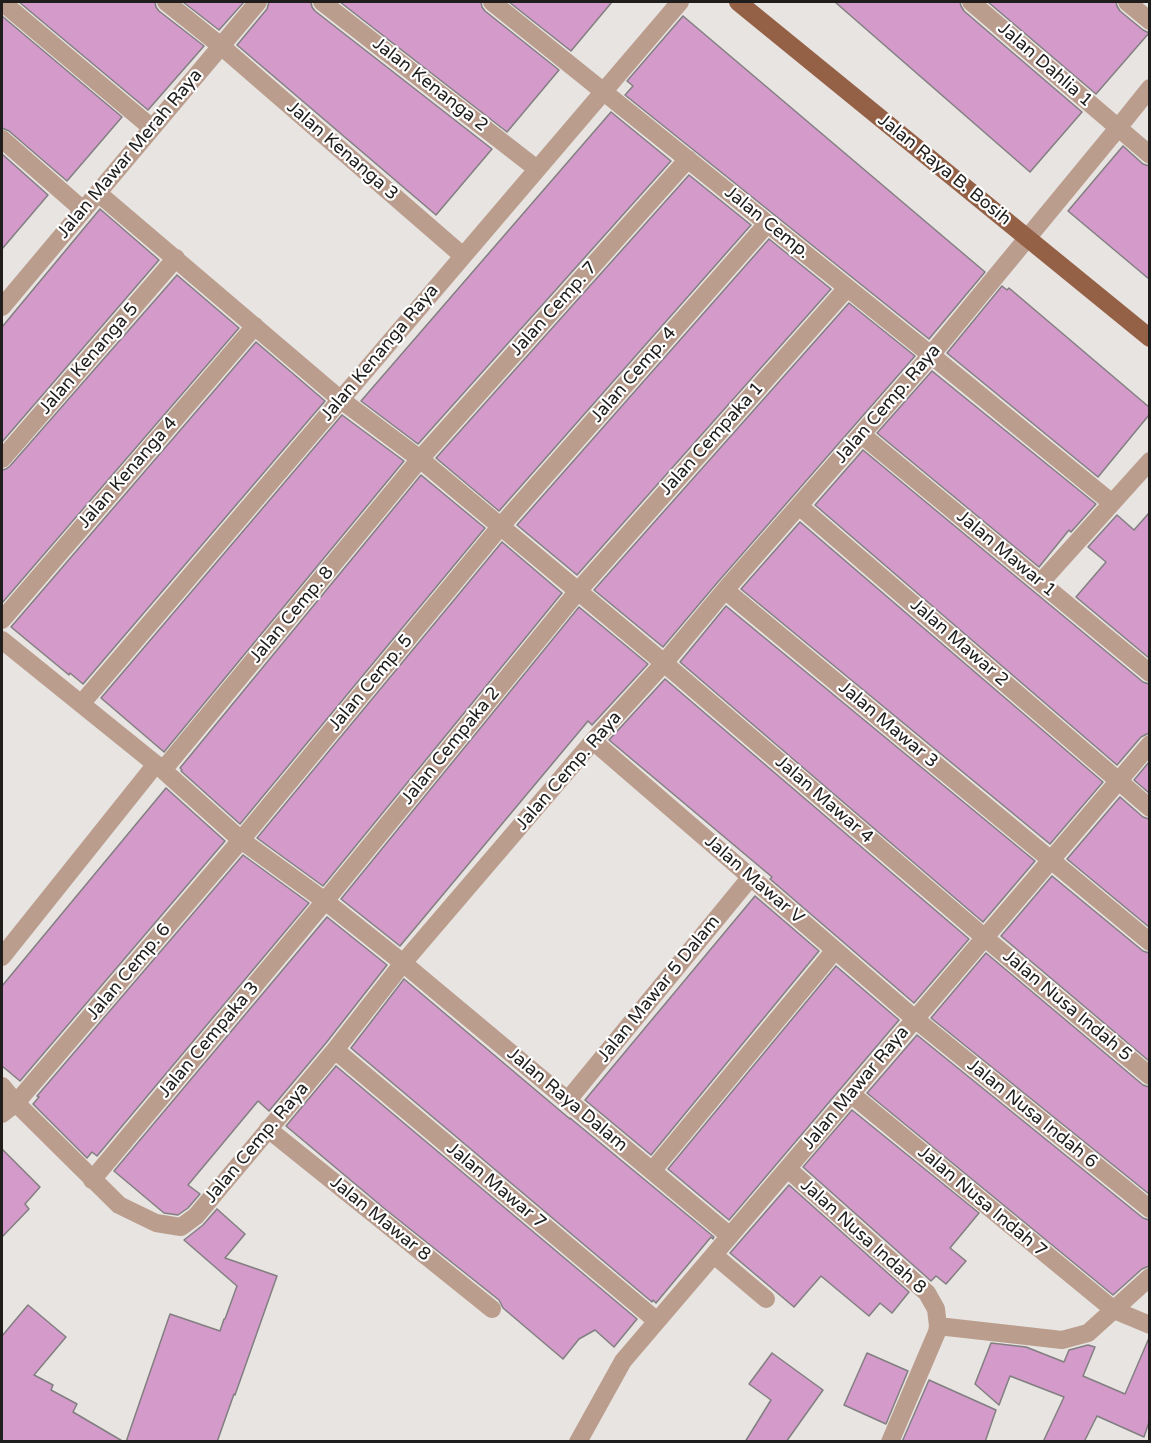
<!DOCTYPE html>
<style>
body{margin:0}
#map{position:relative;width:1151px;height:1443px;overflow:hidden;background:#e7e4e1;font-family:"Varela Round",sans-serif}
canvas{display:block}
.frame{position:absolute;inset:0;border:3px solid #1f1e1d;pointer-events:none}
</style>
<div id="map">
<canvas width="1151" height="1443"></canvas>
<div class="frame"></div>
</div>
<script>
const ctx = document.querySelector('canvas').getContext('2d');
ctx.lineJoin = 'round';
function paint(path, color) {
  ctx.fillStyle = color;
  ctx.fill(path, 'evenodd');
}
function poly(rows) {
  const path = new Path2D();
  for (const r of rows) {
    path.moveTo(r[0], r[1]);
    for (let i = 2; i < r.length; i += 2) path.lineTo(r[i], r[i + 1]);
  }
  return path;
}
function trace(path, color, width, dash) {
  ctx.strokeStyle = color;
  ctx.lineWidth = width;
  ctx.lineCap = dash ? 'butt' : 'round';
  ctx.setLineDash(dash || []);
  ctx.stroke(path);
}
function drawText(font, color, halo, rows, align = 'center') {
  ctx.font = font + ' "Varela Round",sans-serif';
  ctx.lineWidth = 4.5;
  ctx.setLineDash([]);
  ctx.textBaseline = 'middle';
  ctx.strokeStyle = halo;
  ctx.fillStyle = color;
  for (const [text, x, y, turn = 0] of rows) {
    ctx.save();
    ctx.translate(x, y);
    ctx.rotate((+turn || 0) * Math.PI / 180);
    ctx.textAlign = isNaN(turn) ? turn : align;
    if (halo) ctx.strokeText(text, 0, 0);
    ctx.fillText(text, 0, 0);
    ctx.restore();
  }
}
const building = poly([
 [19,2,155,2,156,7,159,11,204,46,148,110,19,2],
 [183,2,244,2,219,30,183,2],
 [269,2,311,2,312,7,315,11,492,149,436,215,237,45,267,9,269,2],
 [340,2,481,2,482,7,485,11,559,70,507,132,340,2],
 [509,2,612,2,571,51,509,2],
 [835,2,960,2,961,6,964,11,1082,112,1030,172,835,2],
 [988,2,1116,2,1117,6,1120,11,1143,30,1149,33,1096,94,988,2],
 [2,16,122,117,67,181,9,131,2,128,2,16],
 [683,16,985,272,929,339,625,95,633,86,627,81,683,16],
 [611,112,671,161,418,444,361,401,611,112],
 [1123,146,1143,164,1149,166,1149,279,1068,211,1123,146],
 [2,154,48,195,2,249,2,154],
 [689,175,751,225,499,511,436,458,689,175],
 [100,209,159,260,2,442,2,327,100,209],
 [769,239,831,289,577,575,517,525,769,239],
 [177,275,239,328,2,603,2,470,6,469,10,466,177,275],
 [1002,286,1007,290,1009,288,1149,407,1149,415,1098,477,947,353,1002,286],
 [849,303,915,356,717,583,663,647,594,590,849,303],
 [256,342,325,401,83,684,70,673,69,675,11,627,256,342],
 [932,371,1096,504,1071,532,1069,530,1039,567,877,433,932,371],
 [342,415,404,461,164,752,101,698,342,415],
 [863,450,1143,682,1149,684,1149,733,1141,737,1117,765,815,505,863,450],
 [421,475,485,528,240,824,181,771,182,770,180,768,421,475],
 [1149,513,1149,658,1076,597,1106,562,1088,547,1117,515,1134,530,1149,513],
 [800,522,1103,782,1050,844,741,589,800,522],
 [502,542,562,593,323,886,257,838,502,542],
 [726,606,1035,861,983,922,680,662,726,606],
 [579,607,648,664,592,725,588,721,400,946,341,899,579,607],
 [665,679,969,939,914,1003,770,879,772,877,609,740,665,679],
 [1149,762,1149,793,1134,780,1149,762],
 [166,788,225,841,20,1081,2,1066,2,986,166,788],
 [1120,797,1143,817,1149,819,1149,927,1067,859,1120,797],
 [243,855,309,903,97,1156,92,1152,87,1158,33,1104,39,1097,37,1096,243,855],
 [1052,876,1143,951,1149,953,1149,1061,1001,936,1052,876],
 [755,896,819,951,651,1155,585,1100,755,896],
 [327,917,387,965,326,1043,269,1111,258,1101,188,1185,200,1194,188,1208,178,1215,164,1213,114,1171,327,917],
 [986,953,1143,1085,1149,1087,1149,1194,931,1018,986,953],
 [836,966,899,1020,729,1220,668,1169,836,966],
 [404,979,570,1119,570,1118,714,1237,713,1239,711,1237,656,1303,653,1300,652,1302,351,1048,404,979],
 [917,1035,1143,1218,1149,1220,1149,1266,1142,1269,1113,1295,867,1093,917,1035],
 [336,1066,637,1319,614,1347,595,1330,579,1339,563,1359,503,1308,499,1300,385,1209,286,1126,336,1066],
 [852,1110,979,1213,950,1248,966,1261,946,1284,936,1276,931,1281,803,1167,852,1110],
 [2,1149,40,1187,25,1204,29,1209,2,1237,2,1149],
 [789,1185,909,1292,892,1313,880,1303,869,1316,821,1276,794,1307,730,1253,789,1185],
 [217,1209,245,1234,225,1258,277,1276,235,1395,234,1394,217,1442,126,1442,170,1314,220,1331,224,1319,225,1319,237,1286,184,1240,203,1225,217,1209],
 [28,1305,66,1337,34,1375,53,1385,51,1390,77,1404,73,1412,124,1442,2,1442,2,1336,28,1305],
 [1149,1338,1149,1422,1144,1437,1097,1416,1084,1442,1043,1442,1064,1397,1010,1376,999,1405,975,1384,991,1343,1026,1347,1064,1362,1069,1350,1088,1345,1095,1347,1083,1376,1125,1394,1149,1338],
 [772,1353,823,1390,786,1442,745,1442,771,1400,749,1384,772,1353],
 [867,1353,908,1371,886,1424,844,1405,867,1353],
 [929,1380,996,1410,985,1442,902,1442,929,1380]
]);
paint(building, '#d39aca');
trace(building, '#827f81', 1.5);
trace(poly([
 [2,2,152,128],
 [166,2,221,46,463,256],
 [322,2,537,169],
 [492,2,931,355,1112,503],
 [971,2,1150,155],
 [1127,2,1150,21],
 [2,139,83,210],
 [98,193,340,399,420,459,664,663,984,937,1150,1076],
 [2,307,258,2],
 [862,435,1150,673],
 [2,459,176,258],
 [799,506,1150,808],
 [1041,582,1150,461],
 [725,590,1150,942],
 [2,620,255,326],
 [2,640,163,770,241,840,325,901,403,963,730,1236],
 [81,704,680,2],
 [593,741,915,1019,1150,1209],
 [163,770,420,459,688,159],
 [2,957,156,764],
 [335,1050,657,1321],
 [2,1086,16,1103,119,1205,156,1223,181,1227,196,1216,335,1050,403,963,593,741,664,663,725,590,931,355,1118,128,1150,88],
 [851,1094,1114,1310,1150,1325],
 [568,1100,750,878],
 [2,1114,16,1103,241,840,500,527,767,224],
 [268,1129,492,1309],
 [788,1169,927,1293,936,1309,938,1326,937,1332,890,1442],
 [652,1171,835,950],
 [92,1180,325,901,578,591,847,288],
 [714,1255,766,1299],
 [938,1326,1062,1340,1088,1333,1150,1277],
 [578,1442,623,1361,1150,744]
]), '#bb9d8e', 18);
trace(poly([
 [738,2,1150,338]
]), '#956146', 18);
drawText('18px', '#1f1e1d', '#fff', [
 ["Jalan Dahlia 1",1045,65,41],
 ["Jalan Kenanga 2",430,85,38],
 ["Jalan Kenanga 3",342,151,41],
 ["Jalan Mawar Merah Raya",130,154,-50],
 ["Jalan Raya B. Bosih",944,170,39],
 ["Jalan Cemp.",767,223,39],
 ["Jalan Cemp. 7",554,309,-48],
 ["Jalan Kenanga Raya",380,353,-50],
 ["Jalan Kenanga 5",89,359,-49],
 ["Jalan Cemp. 4",634,375,-49],
 ["Jalan Cemp. Raya",888,404,-49],
 ["Jalan Cempaka 1",712,439,-48],
 ["Jalan Kenanga 4",128,473,-49],
 ["Jalan Mawar 1",1006,554,40],
 ["Jalan Cemp. 8",292,615,-50],
 ["Jalan Mawar 2",959,643,41],
 ["Jalan Cemp. 5",371,683,-50],
 ["Jalan Mawar 3",888,725,40],
 ["Jalan Cempaka 2",451,746,-51],
 ["Jalan Cemp. Raya",569,771,-49],
 ["Jalan Mawar 4",824,800,41],
 ["Jalan Mawar V",754,880,41],
 ["Jalan Cemp. 6",129,972,-50],
 ["Jalan Mawar 5 Dalam",659,989,-51],
 ["Jalan Nusa Indah 5",1067,1006,40],
 ["Jalan Cempaka 3",209,1040,-50],
 ["Jalan Mawar Raya",856,1088,-50],
 ["Jalan Raya Dalam",567,1100,40],
 ["Jalan Nusa Indah 6",1032,1114,39],
 ["Jalan Cemp. Raya",257,1143,-50],
 ["Jalan Mawar 7",496,1186,40],
 ["Jalan Nusa Indah 7",982,1202,40],
 ["Jalan Mawar 8",380,1219,39],
 ["Jalan Nusa Indah 8",863,1237,42]
]);
</script>
